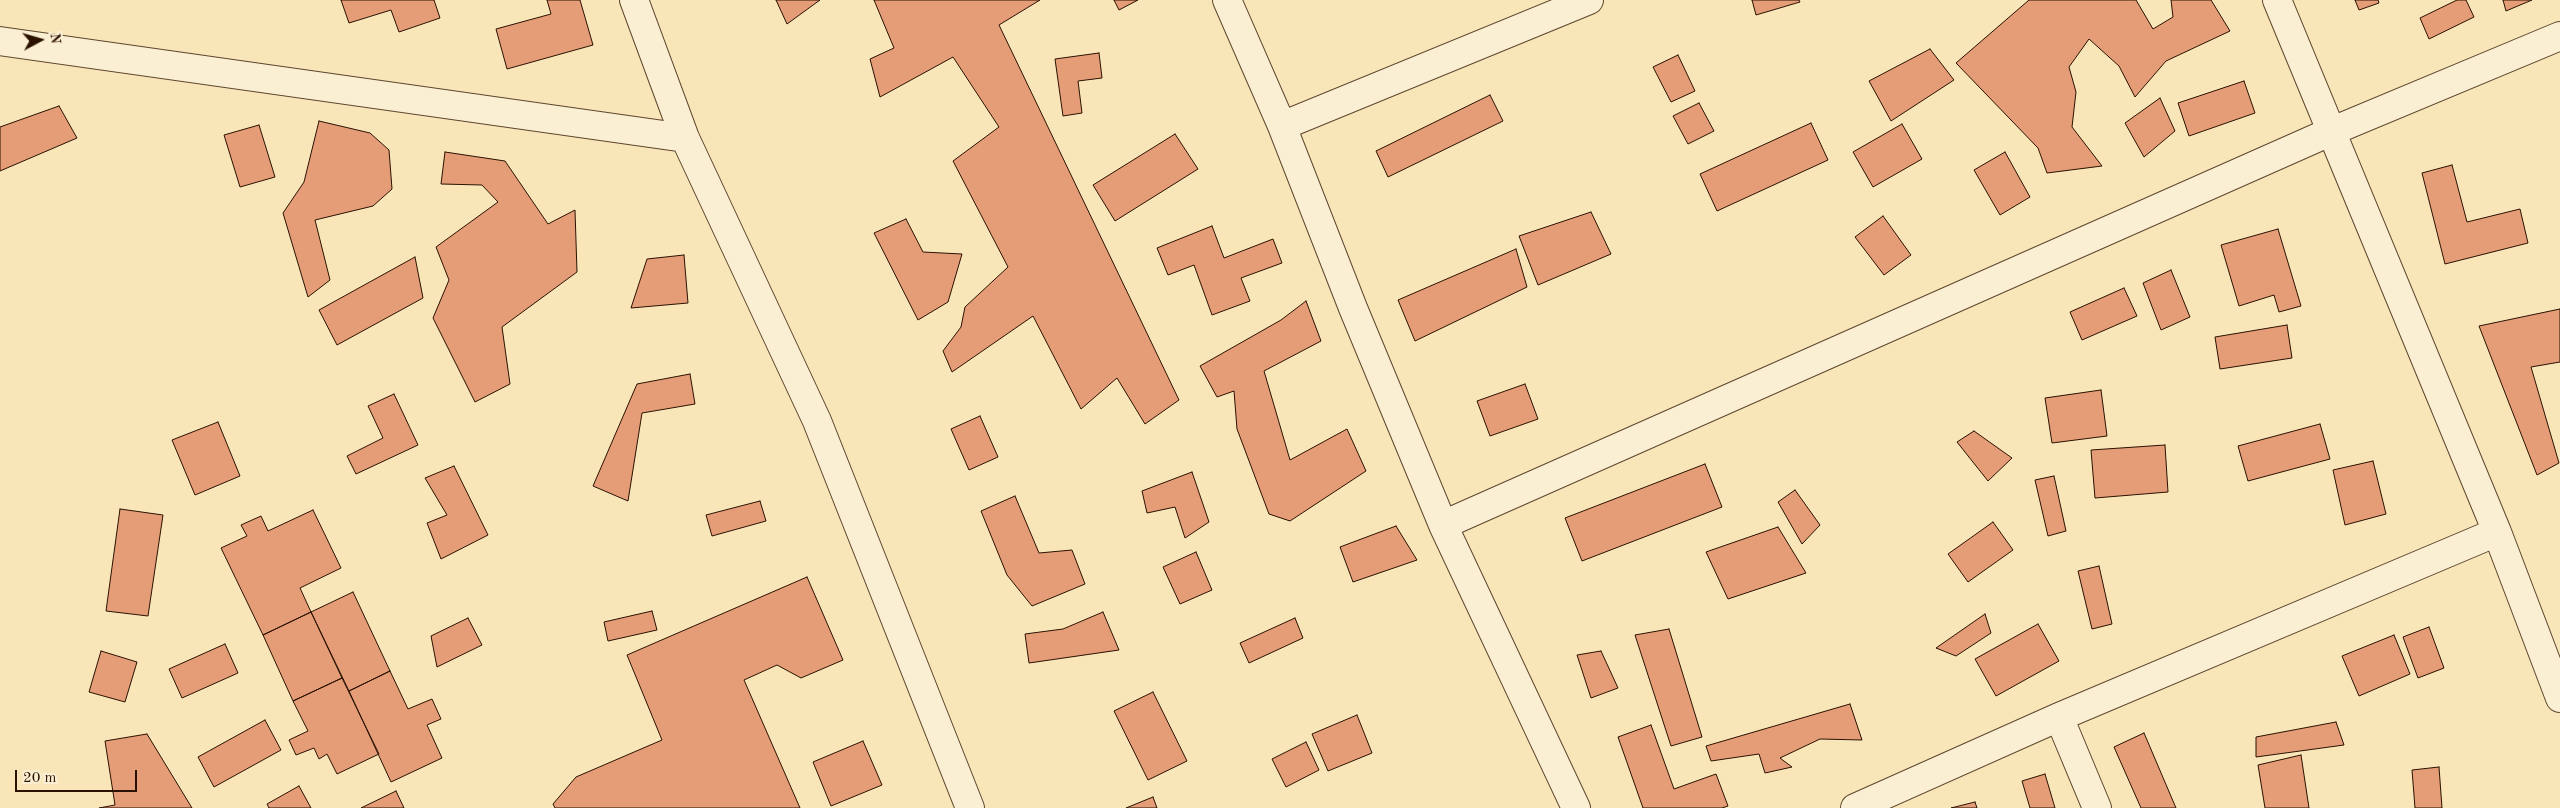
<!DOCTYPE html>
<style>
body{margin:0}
#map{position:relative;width:2560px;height:808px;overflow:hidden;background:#f8e6b9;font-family:"Old Standard TT",serif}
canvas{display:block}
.north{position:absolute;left:15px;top:15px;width:50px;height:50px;-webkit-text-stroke:4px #faefd2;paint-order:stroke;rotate:84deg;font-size:14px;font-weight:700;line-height:20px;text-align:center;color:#2b1100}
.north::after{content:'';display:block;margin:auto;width:18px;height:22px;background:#2b1100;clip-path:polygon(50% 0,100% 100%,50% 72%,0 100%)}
.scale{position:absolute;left:15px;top:770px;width:122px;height:22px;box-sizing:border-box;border:2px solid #2b1100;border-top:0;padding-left:6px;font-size:15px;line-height:18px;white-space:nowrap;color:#2b1100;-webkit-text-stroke:4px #faefd2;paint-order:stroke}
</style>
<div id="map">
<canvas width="2560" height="808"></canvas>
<div class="north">N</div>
<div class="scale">20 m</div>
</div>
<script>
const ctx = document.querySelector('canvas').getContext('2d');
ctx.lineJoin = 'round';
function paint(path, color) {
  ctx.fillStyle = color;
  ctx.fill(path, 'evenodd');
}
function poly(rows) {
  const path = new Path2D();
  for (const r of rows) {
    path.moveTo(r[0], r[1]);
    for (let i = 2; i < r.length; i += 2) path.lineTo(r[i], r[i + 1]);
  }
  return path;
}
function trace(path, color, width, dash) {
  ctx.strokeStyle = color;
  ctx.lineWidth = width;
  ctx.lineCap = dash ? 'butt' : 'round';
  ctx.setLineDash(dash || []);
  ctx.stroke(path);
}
const building = poly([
 [341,0,434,0,440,18,399,32,391,10,349,23,341,0],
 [547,0,580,0,593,45,507,69,496,29,551,14,547,0],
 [776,0,820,0,787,24,776,0],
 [874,0,1040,0,999,25,1179,400,1145,424,1117,378,1081,409,1033,316,952,372,943,351,961,327,965,307,1008,267,953,161,999,127,953,57,880,97,870,59,894,48,874,0],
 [1114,0,1138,0,1119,10,1114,0],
 [1752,0,1799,0,1800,2,1756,15,1752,0],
 [2029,0,2136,0,2153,29,2173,17,2171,0,2211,0,2230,31,2166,61,2135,97,2119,66,2089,39,2069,67,2076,92,2072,127,2102,166,2047,173,2038,148,1956,63,2029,0],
 [2355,0,2378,0,2379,3,2359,10,2355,0],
 [2457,0,2466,0,2474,17,2429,39,2420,18,2457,0],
 [2503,0,2532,0,2506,11,2503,0],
 [1930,49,1954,80,1891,121,1869,81,1930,49],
 [1099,53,1102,78,1078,81,1082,113,1063,116,1055,59,1099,53],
 [1678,55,1695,91,1671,102,1653,67,1678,55],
 [2244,81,2255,113,2189,136,2178,103,2244,81],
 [1490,95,1503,121,1388,177,1376,151,1490,95],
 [2160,98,2175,131,2144,157,2125,123,2160,98],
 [1699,103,1714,131,1688,144,1673,116,1699,103],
 [59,106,77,138,0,171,0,127,59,106],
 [319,121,370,133,389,150,392,189,373,206,315,220,330,280,308,297,283,213,304,182,319,121],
 [1811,123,1828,160,1717,211,1700,174,1811,123],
 [1902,124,1922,159,1873,187,1853,152,1902,124],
 [259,125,275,177,240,187,224,135,259,125],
 [1175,134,1198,169,1115,221,1093,185,1175,134],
 [445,152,505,161,548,224,575,210,577,272,502,327,510,384,475,402,433,318,449,280,436,247,498,202,482,185,441,184,445,152],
 [2005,152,2030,197,2000,215,1974,170,2005,152],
 [2452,165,2467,222,2520,209,2528,243,2445,264,2422,173,2452,165],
 [1591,212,1611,254,1538,285,1519,236,1591,212],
 [1883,216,1911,255,1884,275,1855,237,1883,216],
 [906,219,923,252,962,254,948,302,918,320,874,233,906,219],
 [1212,226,1224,258,1273,239,1282,263,1241,278,1250,301,1212,315,1194,265,1168,275,1157,248,1212,226],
 [2278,229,2301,306,2279,312,2274,295,2239,306,2221,245,2278,229],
 [1516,249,1527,287,1415,341,1398,300,1516,249],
 [684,255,688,303,631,308,647,259,684,255],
 [415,257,423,298,337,345,319,310,415,257],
 [2171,270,2190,317,2161,330,2143,283,2171,270],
 [2124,288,2137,316,2082,340,2070,312,2124,288],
 [1306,301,1321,341,1264,371,1290,460,1347,429,1366,471,1290,521,1269,514,1237,429,1234,391,1217,397,1200,366,1281,320,1306,301],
 [2560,309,2560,362,2531,367,2559,463,2537,475,2479,326,2560,309],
 [2287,325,2292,358,2220,369,2215,337,2287,325],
 [690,374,695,404,642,413,628,501,593,486,637,384,690,374],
 [1525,384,1538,419,1490,436,1477,401,1525,384],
 [2101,390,2107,436,2052,443,2045,398,2101,390],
 [394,394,418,445,356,474,347,456,383,438,368,406,394,394],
 [980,416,998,457,969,470,951,429,980,416],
 [218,422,240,476,195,495,172,440,218,422],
 [2320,424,2330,459,2248,481,2238,446,2320,424],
 [1974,431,2012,458,1988,481,1957,442,1974,431],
 [2165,445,2168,492,2095,498,2091,450,2165,445],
 [2373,461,2386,514,2345,525,2333,470,2373,461],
 [1705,464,1722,507,1582,561,1565,518,1705,464],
 [454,466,488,535,441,559,427,523,447,515,425,478,454,466],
 [1192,472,1209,522,1185,538,1175,507,1147,513,1142,491,1192,472],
 [2054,476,2066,531,2048,536,2035,480,2054,476],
 [1795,490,1820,525,1802,544,1778,502,1795,490],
 [1015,496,1039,553,1072,550,1085,584,1032,606,1007,575,981,511,1015,496],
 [760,501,766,521,712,536,706,515,760,501],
 [120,509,163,515,148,616,106,611,120,509],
 [313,510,341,568,300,588,311,612,263,635,221,548,247,536,241,525,261,516,268,531,313,510],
 [1993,522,2013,550,1968,582,1948,554,1993,522],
 [1396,526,1417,560,1353,582,1340,547,1396,526],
 [1778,527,1806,573,1728,599,1706,552,1778,527],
 [1196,552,1212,590,1180,604,1163,567,1196,552],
 [2099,566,2112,624,2092,629,2078,571,2099,566],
 [807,577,843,660,801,678,777,665,744,680,800,808,555,808,553,804,576,777,662,740,627,655,807,577],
 [353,592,390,671,349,691,311,612,353,592],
 [652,611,657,630,608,641,604,622,652,611],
 [311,612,342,678,293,701,263,635,311,612],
 [1103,612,1119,650,1029,663,1025,634,1063,629,1103,612],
 [1985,614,1991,633,1956,656,1936,648,1985,614],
 [468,618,482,645,437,667,431,636,468,618],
 [1295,618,1303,638,1249,663,1240,643,1295,618],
 [2038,624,2059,661,1996,696,1975,659,2038,624],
 [2429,627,2444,668,2418,678,2403,637,2429,627],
 [1669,629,1702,737,1671,746,1635,635,1669,629],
 [2394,635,2410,674,2359,696,2342,656,2394,635],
 [225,644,238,673,182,698,169,669,225,644],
 [101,651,137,662,125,702,89,692,101,651],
 [1601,651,1618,688,1591,698,1577,655,1601,651],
 [390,671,408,709,432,699,441,719,427,725,442,758,391,782,349,691,390,671],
 [342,678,379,754,337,774,327,754,319,759,314,748,296,755,289,740,308,731,293,701,342,678],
 [1153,692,1187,761,1148,780,1114,711,1153,692],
 [1850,704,1862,740,1820,739,1780,758,1792,767,1765,773,1759,754,1711,761,1706,746,1850,704],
 [1357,715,1372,753,1328,771,1312,734,1357,715],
 [265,720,281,750,214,787,198,757,265,720],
 [2336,722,2344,745,2256,757,2256,737,2336,722],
 [1651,725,1674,789,1716,774,1728,806,1722,808,1643,808,1618,737,1651,725],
 [2144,733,2176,808,2141,808,2114,747,2144,733],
 [147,734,192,808,99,808,115,805,105,741,147,734],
 [863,741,882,785,831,806,813,762,863,741],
 [1306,742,1319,770,1286,787,1272,759,1306,742],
 [2301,755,2309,808,2265,808,2258,765,2301,755],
 [2439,767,2442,808,2415,808,2412,770,2439,767],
 [2045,774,2055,808,2030,808,2022,781,2045,774],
 [299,786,311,808,269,808,267,804,299,786],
 [396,791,404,808,361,808,396,791],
 [1153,797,1157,808,1126,808,1153,797],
 [1975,802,1977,808,1951,808,1975,802]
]);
paint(building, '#e49d77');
trace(building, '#2b1100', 1);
const minor = poly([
 [634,0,685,138,817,421,970,808],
 [1227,0,1282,126,1353,308,1443,525,1576,808],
 [2277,0,2497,532,2560,698],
 [0,41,685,138],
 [1282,126,1589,0],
 [1443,525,2330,132,2560,36],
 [2059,717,2097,808],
 [1855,808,2059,717,2497,532]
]);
trace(minor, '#5e462e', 30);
trace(minor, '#faefd2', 28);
</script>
